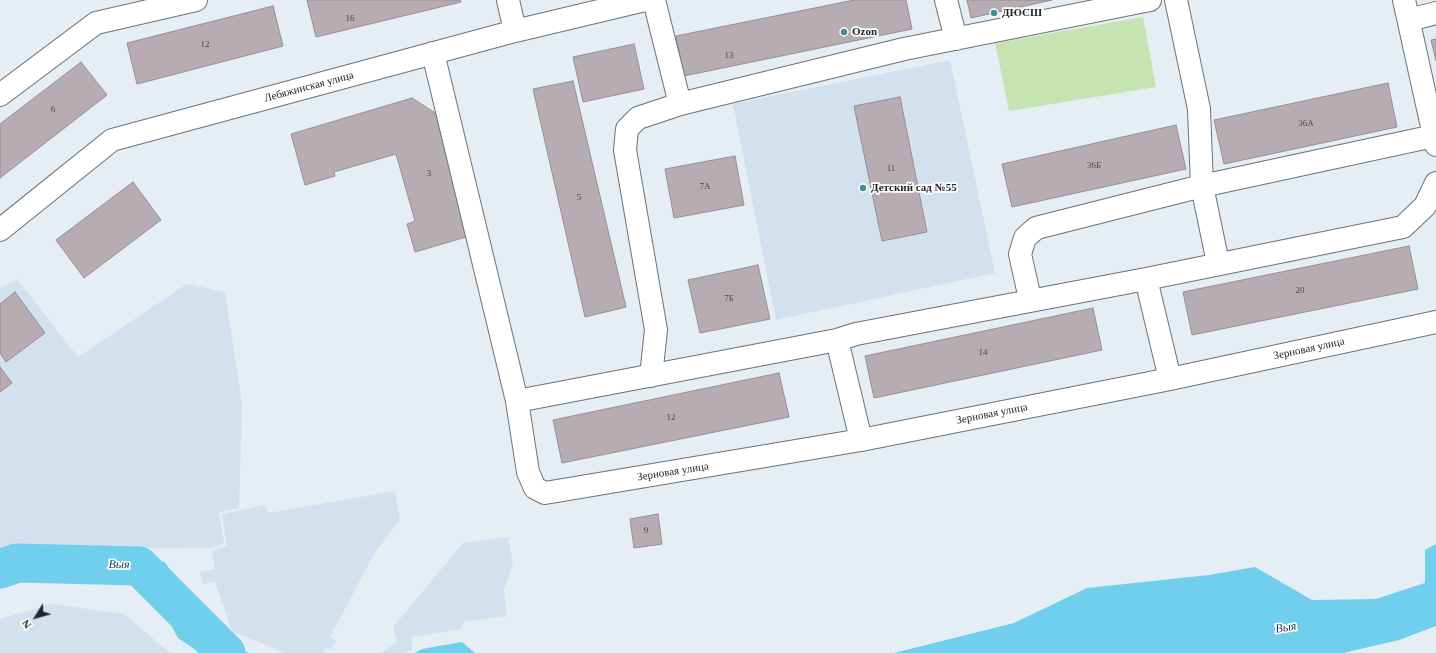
<!DOCTYPE html>
<meta charset="utf-8">
<style>
body{margin:0}
#map{position:relative;width:1436px;height:653px;overflow:hidden;background:#e5edf5;font-family:"Times New Roman",serif}
canvas{display:block}
.north{position:absolute;left:16px;top:597px;width:40px;height:40px;-webkit-text-stroke:3px #fff;paint-order:stroke;rotate:233deg;font-size:11px;font-weight:700;line-height:16px;text-align:center;color:#232629}
.north::after{content:'';display:block;margin:auto;width:14px;height:18px;background:#232629;clip-path:polygon(50% 0,100% 100%,50% 72%,0 100%)}
</style>
<div id="map">
<canvas width="1436" height="653"></canvas>
<div class="north">N</div>
</div>
<script>
const ctx = document.querySelector('canvas').getContext('2d');
ctx.lineJoin = 'round';
function paint(path, color) {
  ctx.fillStyle = color;
  ctx.fill(path, 'evenodd');
}
function poly(rows) {
  const path = new Path2D();
  for (const r of rows) {
    path.moveTo(r[0], r[1]);
    for (let i = 2; i < r.length; i += 2) path.lineTo(r[i], r[i + 1]);
  }
  return path;
}
function trace(path, color, width, dash) {
  ctx.strokeStyle = color;
  ctx.lineWidth = width;
  ctx.lineCap = dash ? 'butt' : 'round';
  ctx.setLineDash(dash || []);
  ctx.stroke(path);
}
function drawText(font, color, halo, rows, align = 'center') {
  ctx.font = font + ' "Times New Roman",serif';
  ctx.lineWidth = 3.5;
  ctx.setLineDash([]);
  ctx.textBaseline = 'middle';
  ctx.strokeStyle = halo;
  ctx.fillStyle = color;
  for (const [text, x, y, turn = 0] of rows) {
    ctx.save();
    ctx.translate(x, y);
    ctx.rotate((+turn || 0) * Math.PI / 180);
    ctx.textAlign = isNaN(turn) ? turn : align;
    if (halo) ctx.strokeText(text, 0, 0);
    ctx.fillText(text, 0, 0);
    ctx.restore();
  }
}
paint(poly([
 [950,60,995,273,776,320,733,104],
 [17,279,78,357,187,284,225,292,242,403,239,508,219,512,224,544,209,548,0,549,0,289],
 [395,491,400,520,374,554,330,637,336,641,332,650,325,647,322,653,285,653,232,631,215,582,203,584,200,572,215,569,212,551,227,546,222,514,265,505,268,513],
 [508,537,513,564,504,590,507,616,463,622,462,629,412,637,412,649,406,653,382,653,397,642,393,627,463,543],
 [52,604,124,614,170,653,0,653,0,619]
]), '#d3e1ef');
paint(poly([
 [1143,17,1156,87,1009,111,995,43]
]), '#c6e4b1');
paint(poly([
 [1436,544,1436,626,1399,640,1343,653,894,653,1014,623,1087,588,1209,575,1255,567,1312,600,1376,599,1425,583,1425,550],
 [164,561,203,618,248,653,200,653,178,638,146,578],
 [462,642,475,653,415,653,422,649]
]), '#6fcfec');
trace(poly([
 [0,569,17,563,139,566,226,653]
]), '#6fcfec', 39);
const building = poly([
 [307,0,460,0,461,2,316,37,307,0],
 [854,0,906,0,912,29,684,76,676,36,854,0],
 [967,0,1052,0,971,18,967,0],
 [273,6,283,46,137,84,127,43,273,6],
 [1436,39,1436,61,1431,40,1436,39],
 [634,44,644,89,583,102,573,57,634,44],
 [81,62,107,95,0,178,0,124,81,62],
 [573,81,626,307,585,317,533,89,573,81],
 [1388,83,1397,127,1224,164,1214,120,1388,83],
 [900,97,927,232,882,241,854,106,900,97],
 [412,98,440,116,473,235,415,252,407,224,415,221,396,154,334,172,335,176,305,185,291,134,412,98],
 [1176,125,1186,169,1012,207,1002,164,1176,125],
 [735,156,744,205,674,218,665,169,735,156],
 [133,182,161,220,84,278,56,240,133,182],
 [1409,246,1418,289,1192,335,1183,292,1409,246],
 [758,265,770,319,700,333,688,280,758,265],
 [15,292,45,333,6,362,0,353,0,304,15,292],
 [1093,308,1102,350,874,398,865,356,1093,308],
 [0,367,12,383,0,392,0,367],
 [779,373,789,417,562,463,553,420,779,373],
 [658,514,662,544,634,548,630,519,658,514]
]);
paint(building, '#b7acb1');
trace(building, '#988e92', 1);
const minor = poly([
 [508,0,515,31],
 [654,0,680,104],
 [946,0,956,39],
 [1176,0,1199,109,1202,186,1218,263],
 [1404,0,1436,145],
 [1409,20,1436,13],
 [433,53,517,401,528,472,535,488,545,493,861,440,1170,379,1436,322],
 [0,95,96,23,196,0],
 [0,230,112,140,515,31,645,0],
 [1146,279,1170,379],
 [1030,299,1020,254,1025,238,1036,228,1202,186,1434,136],
 [837,340,861,440],
 [651,376,656,330,625,150,627,129,638,118,680,104,904,49,1150,0],
 [517,401,837,340,856,334,1146,279,1403,227,1425,206,1436,183]
]);
trace(minor, '#6b7279', 24);
trace(minor, '#fff', 22);
for (const [x, y, r, color] of [
 [994,13,4,"#48899b"],
 [844,32,4,"#48899b"],
 [863,188,4,"#48899b"]
]) {
  const dot = new Path2D();
  dot.arc(x, y, r, 0, 2 * Math.PI);
  ctx.fillStyle = color;
  ctx.fill(dot);
  trace(dot, '#fff', 1.5);
}
drawText('9px', '#48484b', null, [
 ["16",350,19],
 ["12",205,45],
 ["13",729,56],
 ["6",53,110],
 ["36А",1306,124],
 ["36Б",1094,166],
 ["11",891,169],
 ["3",429,174],
 ["7А",705,187],
 ["5",579,198],
 ["20",1300,291],
 ["7Б",729,299],
 ["14",983,353],
 ["12",671,418],
 ["9",646,531]
]);
drawText('bold 11px', '#232629', '#fff', [
 ["ДЮСШ",1002,13],
 ["Ozon",852,32],
 ["Детский сад №55",871,188]
], 'left');
drawText('11px', '#232629', '#fff', [
 ["Лебяжинская улица",309,87,-15],
 ["Зерновая улица",1309,349,-12],
 ["Зерновая улица",992,414,-11],
 ["Зерновая улица",673,472,-9]
]);
drawText('italic 12px', '#14404d', '#fff', [
 ["Выя",119,565,1],
 ["Выя",1286,628,-9]
]);
</script>
